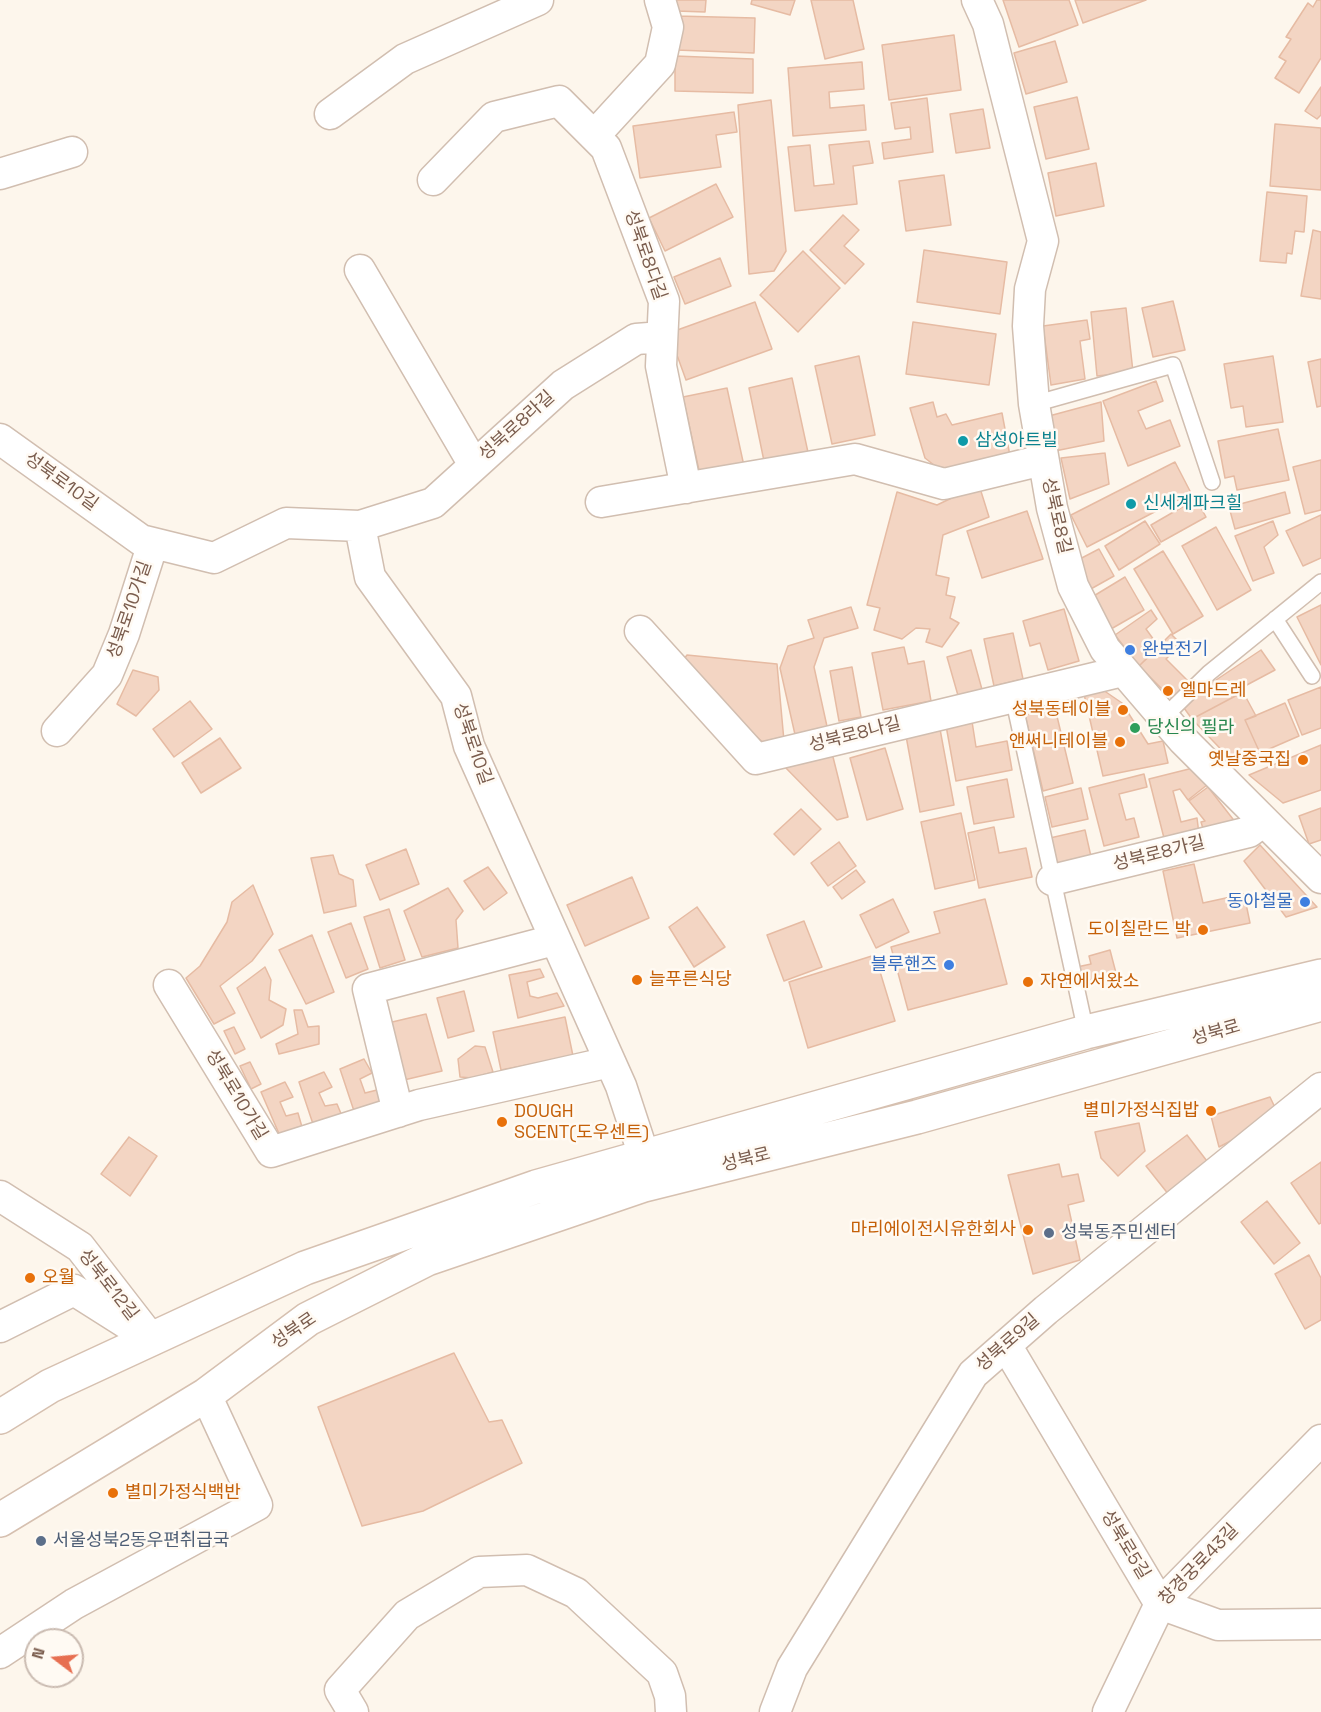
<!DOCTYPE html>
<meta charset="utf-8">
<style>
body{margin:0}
#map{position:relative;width:1321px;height:1712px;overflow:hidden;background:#fdf6ec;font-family:"Space Grotesk",sans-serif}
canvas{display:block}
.north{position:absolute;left:24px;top:1628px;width:60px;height:60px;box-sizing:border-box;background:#fffaf3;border:2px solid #cabbb1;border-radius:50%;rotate:286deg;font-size:16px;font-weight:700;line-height:24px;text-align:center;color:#7a5c4d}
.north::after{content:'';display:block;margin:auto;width:21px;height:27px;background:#e76f51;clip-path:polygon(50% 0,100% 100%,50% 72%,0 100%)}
</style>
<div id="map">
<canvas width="1321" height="1712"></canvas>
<div class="north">N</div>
</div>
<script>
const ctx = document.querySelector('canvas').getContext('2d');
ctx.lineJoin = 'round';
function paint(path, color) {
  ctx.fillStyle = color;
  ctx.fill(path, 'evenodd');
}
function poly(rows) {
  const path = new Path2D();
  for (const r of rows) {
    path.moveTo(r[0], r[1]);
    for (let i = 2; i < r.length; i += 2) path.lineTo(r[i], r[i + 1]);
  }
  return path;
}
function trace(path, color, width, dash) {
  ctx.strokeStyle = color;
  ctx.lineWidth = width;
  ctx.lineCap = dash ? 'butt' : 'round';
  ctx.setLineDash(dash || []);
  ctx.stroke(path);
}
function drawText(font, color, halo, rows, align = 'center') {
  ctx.font = font + ' "Space Grotesk","Noto Sans KR",sans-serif';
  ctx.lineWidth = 5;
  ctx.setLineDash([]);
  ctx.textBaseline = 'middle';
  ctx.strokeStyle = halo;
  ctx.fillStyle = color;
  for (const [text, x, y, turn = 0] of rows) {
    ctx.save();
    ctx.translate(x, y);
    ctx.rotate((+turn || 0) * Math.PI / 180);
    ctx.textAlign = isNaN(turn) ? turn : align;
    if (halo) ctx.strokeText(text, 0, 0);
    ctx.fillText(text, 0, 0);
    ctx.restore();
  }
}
const building = poly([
 [671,0,706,0,705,12,676,11,671,0],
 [752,0,795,0,790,15,751,4,752,0],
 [811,0,853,0,864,49,825,59,811,0],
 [1003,0,1069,0,1078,25,1019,47,1003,0],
 [1075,0,1146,0,1083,23,1075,0],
 [1317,0,1321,0,1321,58,1299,93,1275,78,1286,61,1279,57,1291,39,1286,37,1308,3,1313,7,1317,0],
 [677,16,755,18,754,53,676,50,677,16],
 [954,35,961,90,889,100,882,45,954,35],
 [1055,41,1067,82,1026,94,1014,53,1055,41],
 [675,56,753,59,753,93,675,91,675,56],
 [862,62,864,89,829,92,830,108,864,105,866,130,793,136,788,68,862,62],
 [1321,87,1321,115,1317,119,1305,111,1321,87],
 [1077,97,1089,149,1046,159,1034,107,1077,97],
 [927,98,933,152,884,159,882,143,911,139,910,127,895,129,891,103,927,98],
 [771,100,786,251,774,271,749,274,738,105,771,100],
 [983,109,990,148,956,153,950,114,983,109],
 [734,112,737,132,716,135,721,167,640,178,633,126,734,112],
 [1275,124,1321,128,1321,190,1270,186,1275,124],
 [869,141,873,163,853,166,857,204,795,211,788,147,810,145,814,186,834,184,829,145,869,141],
 [1096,163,1104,206,1056,216,1048,173,1096,163],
 [944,175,951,225,906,231,899,181,944,175],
 [716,184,733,217,665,251,649,218,716,184],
 [1267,192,1307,196,1304,232,1295,231,1292,254,1287,253,1286,263,1260,261,1267,192],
 [843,215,859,230,844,246,864,264,845,284,810,250,843,215],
 [1313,230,1321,232,1321,299,1301,296,1313,230],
 [924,250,1007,262,1000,314,917,302,924,250],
 [803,251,840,288,798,332,760,295,803,251],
 [720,258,731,286,685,304,674,277,720,258],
 [1173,301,1185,350,1153,357,1142,308,1173,301],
 [755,302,772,349,686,380,669,333,755,302],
 [1126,308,1133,372,1097,376,1091,312,1126,308],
 [1087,320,1090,339,1080,341,1085,379,1051,385,1043,326,1087,320],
 [913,322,996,334,989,385,906,374,913,322],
 [859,356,875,435,832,444,815,366,859,356],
 [1273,356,1283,422,1246,427,1243,406,1231,408,1224,364,1273,356],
 [1321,359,1321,406,1317,407,1308,362,1321,359],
 [792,378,809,457,765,466,749,388,792,378],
 [1156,381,1163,401,1138,411,1146,429,1170,420,1180,446,1128,466,1103,401,1156,381],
 [727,388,744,466,700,475,683,397,727,388],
 [933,402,937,417,946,414,952,425,1002,413,1010,456,944,473,925,458,910,408,933,402],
 [1101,402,1104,441,1055,451,1049,416,1101,402],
 [1278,429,1289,480,1237,490,1234,476,1225,478,1218,441,1278,429],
 [1105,453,1109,484,1070,499,1061,458,1105,453],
 [1321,460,1321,510,1305,514,1293,467,1321,460],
 [1175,462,1191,493,1087,547,1071,515,1175,462],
 [979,485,989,517,943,535,936,575,949,578,946,595,955,597,950,618,959,623,942,647,926,642,930,629,916,628,902,639,874,630,880,608,867,605,897,492,937,505,979,485],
 [1285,492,1290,513,1235,529,1229,507,1285,492],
 [1196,499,1206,517,1161,542,1151,525,1196,499],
 [1027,511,1043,559,982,578,967,531,1027,511],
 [1321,515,1321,558,1303,566,1286,531,1321,515],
 [1145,521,1160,544,1119,570,1105,546,1145,521],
 [1273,521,1278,535,1264,547,1274,573,1253,581,1235,536,1273,521],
 [1216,527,1251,590,1217,610,1182,546,1216,527],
 [1099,549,1114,576,1089,590,1074,562,1099,549],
 [1163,551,1203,616,1173,634,1134,569,1163,551],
 [1125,577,1144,610,1111,629,1092,597,1125,577],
 [1321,605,1321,665,1297,617,1321,605],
 [851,607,858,628,824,638,814,667,828,731,796,739,780,668,788,646,814,638,808,620,851,607],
 [1064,609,1079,661,1048,670,1040,643,1030,646,1023,621,1064,609],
 [1151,610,1157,619,1146,629,1159,647,1139,666,1115,635,1151,610],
 [1013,633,1023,679,994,686,984,639,1013,633],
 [1171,634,1181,644,1166,659,1189,682,1172,699,1139,666,1171,634],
 [904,647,908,664,924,661,931,701,883,710,872,653,904,647],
 [971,650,983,693,959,699,947,657,971,650],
 [1261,650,1275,670,1243,687,1243,692,1192,719,1184,708,1213,682,1261,650],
 [687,655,777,664,784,741,765,744,695,684,681,663,687,655],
 [852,667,861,717,839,721,830,671,852,667],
 [133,670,158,677,159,690,136,716,117,704,133,670],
 [1321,687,1321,728,1302,735,1288,700,1321,687],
 [1103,690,1122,703,1148,744,1163,741,1168,763,1103,776,1084,694,1103,690],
 [1243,692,1256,716,1245,720,1260,753,1234,763,1192,719,1243,692],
 [190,701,212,729,174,757,153,729,190,701],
 [1285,703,1299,736,1260,753,1245,720,1285,703],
 [1055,708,1073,783,1043,791,1025,715,1055,708],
 [971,715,976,747,1007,741,1012,770,956,781,945,720,971,715],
 [940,729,954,805,920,812,906,736,940,729],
 [220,738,241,768,201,793,182,763,220,738],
 [1321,745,1321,790,1283,803,1249,775,1321,745],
 [885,748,903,809,867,820,850,758,885,748],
 [831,749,848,817,837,820,780,762,831,749],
 [1193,768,1207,785,1188,800,1180,789,1173,791,1181,822,1197,818,1199,834,1165,842,1149,779,1193,768],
 [1144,774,1147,787,1119,794,1126,820,1134,818,1139,837,1104,846,1089,788,1144,774],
 [1007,779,1014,817,974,824,967,787,1007,779],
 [1208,787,1236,823,1204,832,1201,822,1205,821,1189,801,1208,787],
 [1081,788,1088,819,1052,827,1045,797,1081,788],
 [1321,808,1321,840,1309,844,1299,816,1321,808],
 [801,809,821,829,794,855,774,834,801,809],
 [961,813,975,880,935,889,921,822,961,813],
 [994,827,999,853,1026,848,1032,877,979,888,968,833,994,827],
 [1085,830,1092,861,1056,869,1050,838,1085,830],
 [839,842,856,866,828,886,811,863,839,842],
 [1260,845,1317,907,1286,917,1244,861,1260,845],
 [406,849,419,884,380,900,366,865,406,849],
 [333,855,339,874,353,880,356,906,324,913,311,858,333,855],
 [1194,864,1203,903,1244,894,1250,923,1177,938,1163,871,1194,864],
 [488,867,507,893,484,910,464,881,488,867],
 [856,870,865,882,842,899,833,887,856,870],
 [632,877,649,918,585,946,567,905,632,877],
 [253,885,273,934,252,961,220,986,235,1013,214,1024,186,978,200,966,227,922,232,902,253,885],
 [448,888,463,911,456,920,458,948,422,957,404,911,448,888],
 [893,899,909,932,876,948,860,915,893,899],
 [985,899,1007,984,908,1010,891,947,940,933,934,912,985,899],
 [697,907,725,947,694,967,669,927,697,907],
 [389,909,405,960,380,968,364,917,389,909],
 [804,921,822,967,784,981,767,935,804,921],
 [351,923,368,969,346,978,328,932,351,923],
 [312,935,334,992,306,1004,279,950,312,935],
 [1110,950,1116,973,1081,982,1077,967,1091,964,1089,956,1110,950],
 [875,955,895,1021,808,1048,789,982,875,955],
 [265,967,271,980,269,1000,286,1009,283,1025,261,1038,237,988,265,967],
 [540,969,544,977,527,982,530,996,538,998,557,993,564,1006,518,1018,509,975,540,969],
 [464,991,474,1031,448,1038,437,998,464,991],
 [294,1010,302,1010,308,1027,319,1026,319,1044,279,1054,276,1044,298,1034,294,1010],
 [426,1014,442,1071,404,1080,388,1023,426,1014],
 [565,1017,573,1056,501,1070,493,1032,565,1017],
 [234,1027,245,1049,235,1054,224,1031,234,1027],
 [475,1046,485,1047,493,1072,472,1078,460,1077,458,1059,475,1046],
 [364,1059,372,1073,360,1079,365,1093,377,1090,383,1102,354,1111,340,1069,364,1059],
 [250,1062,261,1084,251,1089,240,1066,250,1062],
 [324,1072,332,1087,319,1093,325,1106,337,1104,342,1116,313,1124,299,1082,324,1072],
 [285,1082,293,1097,280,1102,286,1116,298,1113,302,1127,280,1136,261,1092,285,1082],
 [1270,1097,1279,1116,1219,1147,1211,1116,1270,1097],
 [1139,1123,1145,1151,1118,1176,1101,1158,1095,1132,1139,1123],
 [1187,1135,1210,1165,1169,1195,1146,1166,1187,1135],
 [129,1137,157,1156,130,1196,101,1174,129,1137],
 [1321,1162,1321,1223,1319,1224,1291,1183,1321,1162],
 [1059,1164,1062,1177,1078,1174,1084,1201,1068,1205,1080,1260,1033,1274,1008,1175,1059,1164],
 [1267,1201,1300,1243,1274,1264,1241,1222,1267,1201],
 [1309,1255,1321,1278,1321,1320,1305,1329,1275,1274,1309,1255],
 [454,1353,489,1422,502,1420,522,1463,423,1511,362,1526,318,1407,454,1353]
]);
paint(building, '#f3d5c3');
trace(building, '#e6bba3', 1.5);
const lane = poly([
 [1034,404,1173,365,1212,482],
 [1275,619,1312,676],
 [1013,697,1086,1032],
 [1163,718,1209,673,1321,582]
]);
const street = poly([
 [977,0,988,24,1043,241,1030,289,1028,326,1034,404,1052,508,1073,586,1105,649,1183,740,1321,878],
 [330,114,405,59,538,0],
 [594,136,660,64,668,27,660,0],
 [0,174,72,152],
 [433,180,494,117,559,101,606,148,664,301,661,366,686,488],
 [360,270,474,465],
 [0,439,141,540,214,558,286,523,360,526,433,503,563,385,636,339,662,337],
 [601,502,855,459,944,484,1043,460],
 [360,526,370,577,456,696,469,746,621,1086,644,1156],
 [640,631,756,759,1123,671],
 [57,731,107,675,124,634,153,543],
 [1052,880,1249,832,1264,821],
 [169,985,271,1152,419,1105,610,1062],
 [398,1112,368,989,554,940],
 [0,1196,80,1247,152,1340],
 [0,1327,74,1290,134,1328],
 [1006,1345,1160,1604,1218,1625,1321,1624],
 [0,1653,74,1604,257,1505,206,1395],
 [353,1712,340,1690,407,1615,479,1572,527,1570,576,1593,662,1673,670,1696,671,1712],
 [775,1712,792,1668,973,1374,1046,1310,1321,1088],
 [1108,1712,1160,1604,1321,1440]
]);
const secondary = poly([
 [0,1417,50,1386,305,1268,536,1187,1086,1032,1321,976],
 [0,1520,206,1395,308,1319,427,1259,644,1185,917,1117,1321,1004]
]);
trace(lane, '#d1beb0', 18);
trace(street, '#d1beb0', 33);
trace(secondary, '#d6c0b0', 36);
trace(lane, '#fff', 15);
trace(street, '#fff', 30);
trace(secondary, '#fff', 33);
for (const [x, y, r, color] of [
 [963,441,6,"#0f9aa8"],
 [1131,504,6,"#0f9aa8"],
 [1130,650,6,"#3f7fe0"],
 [1168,691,6,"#e8710a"],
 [1123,710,6,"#e8710a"],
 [1135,728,6,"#2e9e5b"],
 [1120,742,6,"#e8710a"],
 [1303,760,6,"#e8710a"],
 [1305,902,6,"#3f7fe0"],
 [1203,930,6,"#e8710a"],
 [949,965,6,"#3f7fe0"],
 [637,980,6,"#e8710a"],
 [1028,982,6,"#e8710a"],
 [1211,1111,6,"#e8710a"],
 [502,1122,6,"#e8710a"],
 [1028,1230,6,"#e8710a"],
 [1049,1233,6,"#5c6f8a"],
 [30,1278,6,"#e8710a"],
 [113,1493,6,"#e8710a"],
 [41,1541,6,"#5c6f8a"]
]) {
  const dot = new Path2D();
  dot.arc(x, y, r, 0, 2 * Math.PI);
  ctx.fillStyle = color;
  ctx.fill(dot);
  trace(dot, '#fffaf3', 2);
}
drawText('18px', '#7a5c4d', '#fffaf3', [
 ["성북로8다길",645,255,71],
 ["성북로8라길",517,426,-42],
 ["성북로10길",61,482,36],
 ["성북로8길",1056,516,77],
 ["성북로10가길",130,610,-71],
 ["성북로8나길",855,735,-14],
 ["성북로10길",472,744,71],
 ["성북로8가길",1159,854,-14],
 ["성북로",1216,1033,-16],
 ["성북로10가길",236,1095,59],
 ["성북로",746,1160,-14],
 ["성북로12길",108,1285,52],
 ["성북로",294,1331,-34],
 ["성북로9길",1008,1343,-41],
 ["성북로5길",1125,1545,59],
 ["창경궁로43길",1199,1565,-46]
]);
drawText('18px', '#0d838f', '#fffaf3', [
 ["삼성아트빌",975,441],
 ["신세계파크힐",1143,504]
], 'left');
drawText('18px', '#366cbe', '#fffaf3', [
 ["완보전기",1142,650,"left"],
 ["동아철물",1293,902],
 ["블루핸즈",937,965]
], 'right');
drawText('18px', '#c56008', '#fffaf3', [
 ["엘마드레",1180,691],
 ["성북동테이블",1111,710,"right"],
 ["앤써니테이블",1108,742,"right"],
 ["옛날중국집",1291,760,"right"],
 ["도이칠란드 박",1191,930,"right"],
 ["늘푸른식당",649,980],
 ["자연에서왔소",1040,982],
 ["별미가정식집밥",1199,1111,"right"],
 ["DOUGH",514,1112],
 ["SCENT(도우센트)",514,1133],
 ["마리에이전시유한회사",1016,1230,"right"],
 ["오월",42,1278],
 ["별미가정식백반",125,1493]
], 'left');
drawText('18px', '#27864d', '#fffaf3', [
 ["당신의 필라",1147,728]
], 'left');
drawText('18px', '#4e5e75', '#fffaf3', [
 ["성북동주민센터",1061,1233],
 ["서울성북2동우편취급국",53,1541]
], 'left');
</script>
